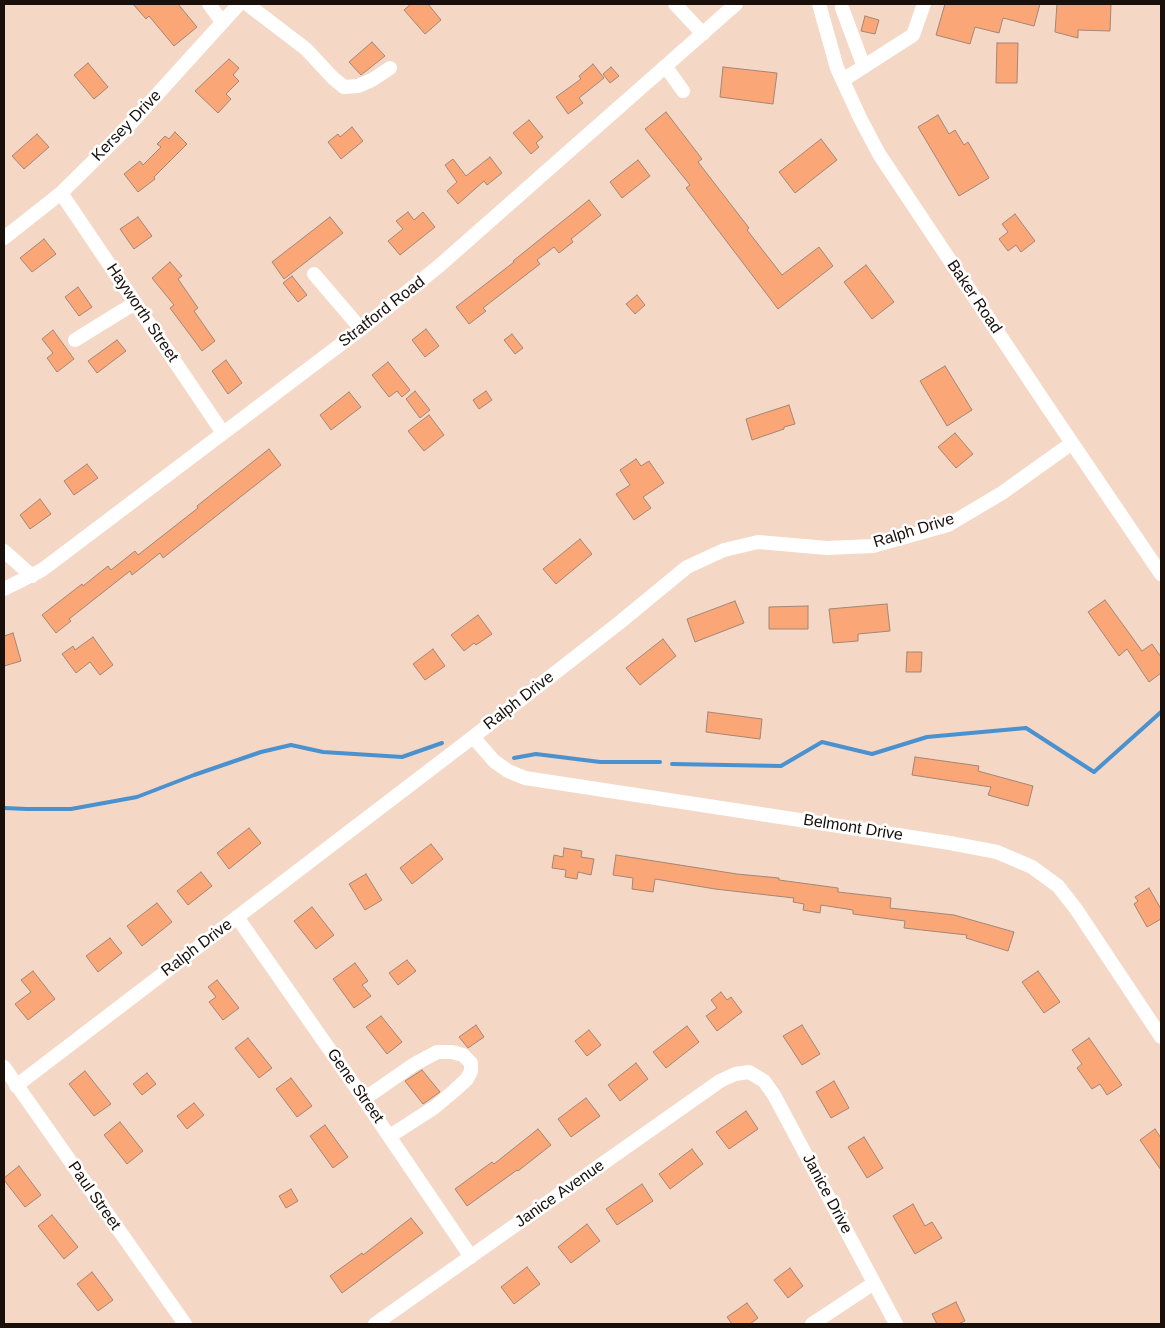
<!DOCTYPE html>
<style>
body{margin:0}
#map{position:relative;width:1165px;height:1328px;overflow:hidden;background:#f5d7c6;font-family:Arial,sans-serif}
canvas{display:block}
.frame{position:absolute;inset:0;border:5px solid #1a100b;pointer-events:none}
</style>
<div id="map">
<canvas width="1165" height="1328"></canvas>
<div class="frame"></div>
</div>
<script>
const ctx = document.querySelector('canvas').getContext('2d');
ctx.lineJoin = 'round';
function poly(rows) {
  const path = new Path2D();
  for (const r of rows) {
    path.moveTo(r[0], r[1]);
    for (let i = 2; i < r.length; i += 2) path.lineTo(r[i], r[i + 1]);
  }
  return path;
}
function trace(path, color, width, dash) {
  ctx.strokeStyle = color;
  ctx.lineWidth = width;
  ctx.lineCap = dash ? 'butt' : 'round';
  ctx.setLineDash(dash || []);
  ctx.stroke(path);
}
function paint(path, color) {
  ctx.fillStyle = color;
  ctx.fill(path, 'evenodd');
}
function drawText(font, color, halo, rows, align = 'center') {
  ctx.font = font + ' Arial,sans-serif';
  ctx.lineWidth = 5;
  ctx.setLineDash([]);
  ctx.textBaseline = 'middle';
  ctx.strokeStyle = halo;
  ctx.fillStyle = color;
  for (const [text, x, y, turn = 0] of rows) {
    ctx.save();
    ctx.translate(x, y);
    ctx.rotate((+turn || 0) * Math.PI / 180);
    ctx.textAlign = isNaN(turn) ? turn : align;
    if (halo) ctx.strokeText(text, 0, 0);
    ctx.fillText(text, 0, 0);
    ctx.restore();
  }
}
trace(poly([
 [514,758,536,754,600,762,660,762],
 [672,764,781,766,822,742,872,754,927,737,1026,728,1094,772,1161,712],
 [4,808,27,809,71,809,137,797,194,775,261,752,291,745,323,752,402,757,442,743]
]), '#4992cf', 4);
const building = poly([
 [133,4,178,4,197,27,174,46,149,16,146,19,133,4],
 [411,4,428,4,441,20,425,34,404,10,411,4],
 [945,4,1040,4,1034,26,1003,18,999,33,975,27,970,44,936,35,945,4],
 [1057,4,1111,4,1110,31,1078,30,1078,38,1055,32,1057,4],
 [865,16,879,20,875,34,861,31,865,16],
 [372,42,385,56,361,75,349,62,372,42],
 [997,43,1018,43,1017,83,996,83,997,43],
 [229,59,239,68,233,75,239,81,226,94,231,99,218,113,195,91,229,59],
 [88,63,108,87,94,99,74,75,88,63],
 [593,64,604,78,579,98,583,103,568,114,556,97,581,79,579,76,593,64],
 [611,67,619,76,610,83,603,74,611,67],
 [723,67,777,73,773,104,720,97,723,67],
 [666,112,702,159,698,162,749,228,747,230,782,275,819,247,833,266,778,309,686,188,690,185,645,129,666,112],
 [938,115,949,134,955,130,964,145,968,142,989,178,959,196,918,127,938,115],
 [529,120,543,137,536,143,539,147,531,154,513,133,529,120],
 [352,127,363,141,341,159,328,142,338,134,340,137,352,127],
 [175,132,187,144,154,177,155,179,138,192,124,174,140,161,143,165,161,147,157,144,165,136,169,139,175,132],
 [37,134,49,147,24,169,12,156,37,134],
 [821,139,837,160,795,193,779,172,821,139],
 [490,157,502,173,487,185,484,181,458,204,447,191,457,182,445,165,453,159,466,176,490,157],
 [638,160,650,176,622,198,610,182,638,160],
 [589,200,601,215,571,239,573,242,559,253,554,247,537,260,540,264,483,308,486,311,469,324,456,307,514,262,513,261,589,200],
 [408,212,414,220,423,212,435,227,400,255,388,241,403,229,396,221,408,212],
 [1015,214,1035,241,1021,252,1016,245,1008,251,999,239,1008,232,1002,224,1015,214],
 [138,217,152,236,134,249,120,229,138,217],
 [330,217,343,233,284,279,272,262,330,217],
 [44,239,56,254,32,272,20,258,44,239],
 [170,262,182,276,178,279,198,308,194,311,215,341,202,351,170,308,174,305,152,278,170,262],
 [866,265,894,302,872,319,844,282,866,265],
 [292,276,307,295,298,302,283,283,292,276],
 [78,287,92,307,79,316,65,297,78,287],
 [637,295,645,305,635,314,626,304,637,295],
 [426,329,439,346,425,357,412,340,426,329],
 [53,330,74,359,57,372,47,358,53,353,42,339,53,330],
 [512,334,523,348,515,354,504,340,512,334],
 [117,340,126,351,97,373,88,361,117,340],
 [226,360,242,383,228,394,212,371,226,360],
 [388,362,410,390,402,397,397,391,389,397,372,375,388,362],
 [945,366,972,410,947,426,920,381,945,366],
 [415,391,430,410,420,418,406,399,415,391],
 [486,391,492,400,479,409,473,400,486,391],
 [349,392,361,407,331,430,320,415,349,392],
 [789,405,795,424,784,427,784,429,752,440,746,419,789,405],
 [429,415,444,435,424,451,408,431,429,415],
 [955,433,973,454,956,468,938,447,955,433],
 [269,449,281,465,163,558,160,553,132,575,130,571,69,619,71,621,56,633,42,615,82,584,83,586,108,566,111,570,135,551,138,555,198,508,197,506,269,449],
 [636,459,641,466,649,461,664,483,643,497,651,508,634,520,616,494,630,485,620,470,636,459],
 [87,464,98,478,74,495,64,481,87,464],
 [40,499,51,514,30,529,20,515,40,499],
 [580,539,592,554,556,584,543,569,580,539],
 [1105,600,1142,651,1152,644,1161,657,1161,673,1149,682,1127,649,1119,656,1088,612,1105,600],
 [735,601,744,623,695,642,687,619,735,601],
 [887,604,890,631,858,634,858,641,833,643,829,609,887,604],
 [808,606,808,629,769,629,769,607,808,606],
 [478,615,492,634,476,645,474,643,464,651,451,635,478,615],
 [13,633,21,661,4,666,4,636,13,633],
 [93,637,113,665,100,675,90,662,76,673,62,654,73,646,75,650,93,637],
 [663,639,676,656,640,685,626,668,663,639],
 [433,649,445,666,425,680,413,664,433,649],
 [907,652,922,652,921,672,906,672,907,652],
 [708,712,762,719,760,739,706,732,708,712],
 [915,757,979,766,978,771,1033,786,1028,806,988,795,991,787,912,775,915,757],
 [249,828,261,843,229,869,217,853,249,828],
 [431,844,443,859,412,884,400,868,431,844],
 [564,848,582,851,581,857,594,859,591,875,578,872,577,879,565,877,566,870,552,868,554,855,563,857,564,848],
 [616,855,737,874,779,878,779,880,838,888,838,892,891,898,890,908,954,915,1014,932,1008,951,966,938,967,935,904,928,905,921,853,914,853,910,821,905,820,913,803,910,804,904,793,902,794,898,715,889,655,879,653,892,632,889,633,878,613,875,616,855],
 [201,872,212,886,188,905,177,891,201,872],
 [366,874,382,900,365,910,349,884,366,874],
 [1149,888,1161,909,1161,919,1147,927,1134,904,1138,901,1135,897,1149,888],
 [157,903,172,922,142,946,127,926,157,903],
 [312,907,334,935,316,949,294,921,312,907],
 [110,938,122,953,98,972,86,956,110,938],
 [407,960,416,971,398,985,389,973,407,960],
 [355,963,368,981,362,985,371,996,354,1008,333,979,355,963],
 [33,971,55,999,28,1020,15,1004,31,992,21,980,33,971],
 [1038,971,1060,1002,1044,1013,1022,982,1038,971],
 [217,980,239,1008,223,1020,209,1002,216,997,208,987,217,980],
 [721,992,727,1000,731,997,742,1012,717,1031,706,1016,717,1008,711,1000,721,992],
 [381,1016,402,1042,387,1054,366,1027,381,1016],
 [476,1025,484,1037,468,1048,459,1037,476,1025],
 [802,1025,820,1054,802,1065,783,1036,802,1025],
 [687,1026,699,1042,666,1068,653,1052,687,1026],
 [589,1030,601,1045,587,1056,575,1041,589,1030],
 [248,1038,272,1068,259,1078,235,1048,248,1038],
 [1089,1038,1122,1085,1107,1095,1100,1084,1092,1089,1077,1068,1082,1064,1072,1050,1089,1038],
 [636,1063,648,1079,620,1101,608,1085,636,1063],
 [422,1070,440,1092,423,1104,405,1081,422,1070],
 [85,1071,111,1104,94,1116,69,1084,85,1071],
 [147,1073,156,1084,142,1095,133,1084,147,1073],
 [291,1078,312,1106,297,1117,276,1089,291,1078],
 [834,1081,849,1108,831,1118,816,1092,834,1081],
 [586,1098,600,1116,571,1137,558,1119,586,1098],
 [194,1103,204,1115,187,1129,177,1116,194,1103],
 [746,1111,758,1129,729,1149,716,1132,746,1111],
 [120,1122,143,1151,127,1164,104,1135,120,1122],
 [325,1125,348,1157,333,1168,310,1136,325,1125],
 [538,1129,551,1145,518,1171,517,1170,467,1206,455,1189,492,1162,494,1164,538,1129],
 [1155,1129,1161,1138,1161,1170,1140,1140,1155,1129],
 [864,1137,883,1168,867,1178,848,1147,864,1137],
 [692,1149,703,1164,670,1189,659,1174,692,1149],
 [19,1166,41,1195,25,1207,4,1180,4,1178,19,1166],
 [642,1184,653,1201,617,1225,606,1209,642,1184],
 [291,1189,298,1201,286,1208,279,1196,291,1189],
 [913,1204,925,1226,932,1222,942,1238,915,1254,893,1216,913,1204],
 [52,1215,78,1247,64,1259,38,1226,52,1215],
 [411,1218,423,1233,342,1293,330,1276,362,1253,363,1255,411,1218],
 [587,1224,600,1241,571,1263,558,1247,587,1224],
 [527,1267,540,1284,514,1304,501,1287,527,1267],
 [790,1268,803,1286,788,1298,774,1280,790,1268],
 [92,1272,113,1300,98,1311,77,1284,92,1272],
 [956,1302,965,1321,958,1324,937,1324,932,1314,956,1302],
 [747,1303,758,1318,750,1324,732,1324,727,1317,747,1303]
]);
paint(building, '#faa676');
trace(building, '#a28677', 1);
trace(poly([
 [209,4,222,22],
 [247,4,306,49,333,78,344,87,358,86,372,80,390,68],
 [675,4,703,34],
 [819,4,837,68,860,118,879,154,1049,409,1161,574],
 [842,8,864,67],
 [666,67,683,91],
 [843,80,913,35,924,4],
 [61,193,223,433],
 [4,238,61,193,124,131,239,4],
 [314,274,361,329],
 [75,340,135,303],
 [4,551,32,576],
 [4,589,42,570,361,329,439,266,736,4],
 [473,737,494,761,508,771,525,778,950,843,997,852,1032,867,1058,886,1076,909,1161,1037],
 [237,917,355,1086,471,1257],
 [4,1067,185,1324],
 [16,1086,473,737,619,623,687,567,724,550,758,542,827,548,873,546,948,525,1002,493,1072,443],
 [364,1099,413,1065,437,1052,452,1052,463,1055,471,1063,471,1071,467,1079,454,1091,435,1107,390,1136],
 [375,1324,720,1081,735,1074,749,1072,764,1081,774,1095,896,1324],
 [812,1324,874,1283]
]), '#fff', 14);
drawText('16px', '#1a100b', '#fff', [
 ["Kersey Drive",127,126,-46],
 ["Baker Road",974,297,56],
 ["Stratford Road",382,312,-38],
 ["Hayworth Street",142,313,56],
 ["Ralph Drive",914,531,-17],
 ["Ralph Drive",519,701,-38],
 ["Belmont Drive",853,828,9],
 ["Ralph Drive",197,948,-37],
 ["Gene Street",355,1086,55],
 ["Janice Avenue",560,1194,-35],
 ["Janice Drive",827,1194,62],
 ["Paul Street",94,1196,55]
]);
</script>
